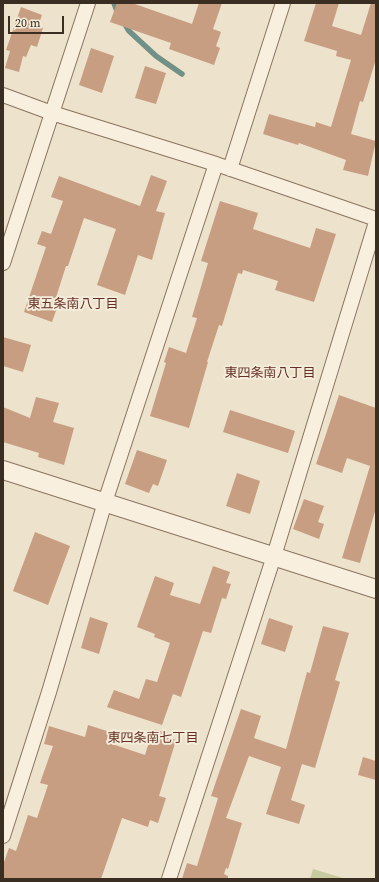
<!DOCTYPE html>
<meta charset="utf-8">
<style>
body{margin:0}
#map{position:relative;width:379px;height:882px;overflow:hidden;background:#ede2cb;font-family:"Source Serif 4",serif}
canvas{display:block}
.frame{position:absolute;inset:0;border:4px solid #3a2d22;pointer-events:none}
.scale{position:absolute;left:8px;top:16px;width:56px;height:18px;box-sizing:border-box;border:2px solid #3a2d22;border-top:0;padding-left:5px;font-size:12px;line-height:14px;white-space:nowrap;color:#3a2d22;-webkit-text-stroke:3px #f4ecda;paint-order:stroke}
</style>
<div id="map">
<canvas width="379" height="882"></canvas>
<div class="frame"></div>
<div class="scale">20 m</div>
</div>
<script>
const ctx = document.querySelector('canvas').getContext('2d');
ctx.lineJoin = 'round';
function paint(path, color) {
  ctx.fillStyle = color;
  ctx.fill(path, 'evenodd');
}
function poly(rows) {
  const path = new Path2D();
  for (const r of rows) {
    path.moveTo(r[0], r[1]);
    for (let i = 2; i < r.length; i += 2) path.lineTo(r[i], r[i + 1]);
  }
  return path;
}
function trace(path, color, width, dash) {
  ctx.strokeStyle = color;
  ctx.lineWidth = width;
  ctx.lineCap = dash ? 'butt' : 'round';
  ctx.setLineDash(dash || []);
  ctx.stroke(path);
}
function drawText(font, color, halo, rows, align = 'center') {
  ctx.font = font + ' "Source Serif 4","Noto Sans JP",serif';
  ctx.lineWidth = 4;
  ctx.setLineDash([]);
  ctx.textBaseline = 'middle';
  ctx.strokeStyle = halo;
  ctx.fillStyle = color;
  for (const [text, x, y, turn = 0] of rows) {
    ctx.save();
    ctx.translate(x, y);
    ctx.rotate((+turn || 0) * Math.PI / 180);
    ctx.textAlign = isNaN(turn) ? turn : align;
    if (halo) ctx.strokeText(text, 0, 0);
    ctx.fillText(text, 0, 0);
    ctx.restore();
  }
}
paint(poly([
 [313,869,346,879,310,879]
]), '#c7cb9f');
trace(poly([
 [114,3,118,14],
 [123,21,129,31,156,56,182,74]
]), '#719087', 5.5);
paint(poly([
 [117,3,132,3,192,24,199,3,222,3,213,29,221,32,216,46,220,48,214,65,169,49,171,43,110,22],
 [316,3,339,3,332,26,361,35,371,3,376,3,376,59,363,102,360,101,351,134,376,141,368,176,343,170,346,160,299,143,298,145,263,134,269,114,315,127,316,122,331,127,351,60,336,56,337,51,304,41],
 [21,7,42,15,38,26,43,28,37,47,31,45,26,57,23,56,19,72,5,68,10,51,6,50],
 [91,48,114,56,102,93,79,85],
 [145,66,166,73,156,104,135,98],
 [151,175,167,181,156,211,165,213,152,260,138,255,125,295,97,285,116,229,84,218,68,266,66,266,53,307,57,308,52,322,24,312,46,247,37,244,42,231,51,234,63,201,51,197,59,176,140,206],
 [220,201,258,213,253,229,310,248,316,228,336,234,314,302,275,290,278,281,243,270,242,274,238,273,222,326,219,325,207,362,208,362,189,428,150,416,166,363,164,362,169,347,186,353,197,318,192,317,208,263,201,261],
 [3,337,31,345,23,372,3,366],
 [339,395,376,408,376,508,360,563,342,558,370,466,347,458,342,473,316,464],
 [36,397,59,403,53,422,74,428,64,465,38,457,39,453,3,442,3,407,30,418],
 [230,410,295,431,288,453,223,432],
 [137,450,167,460,158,486,153,484,149,493,125,484],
 [237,473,260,481,250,514,226,506],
 [304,499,324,506,318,522,324,524,319,539,293,529],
 [35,532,70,546,48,605,13,591],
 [213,566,230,572,226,583,231,584,226,599,222,598,211,633,203,631,181,697,173,694,162,725,107,707,114,690,139,699,146,679,157,682,170,643,154,637,155,634,137,627,155,576,174,583,170,595,200,604],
 [90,617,108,623,99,654,81,648],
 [269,618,293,626,285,652,261,644],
 [323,626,349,633,335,680,340,682,315,768,302,764,291,800,305,805,299,824,266,814,281,767,249,756,226,818,242,823,228,869,226,868,224,874,228,876,228,879,182,879,187,863,197,866,218,798,211,796,241,709,261,716,254,738,286,749,307,672,310,673],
 [88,725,110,732,106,742,145,755,153,729,169,733,168,737,176,740,159,796,166,798,158,823,150,820,148,827,122,818,101,879,3,879,3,865,9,848,16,851,28,815,37,818,48,785,40,783,53,746,44,744,49,726,85,737],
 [363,757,376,761,376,780,358,775]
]), '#c89e83');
const minor = poly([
 [3,95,52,113,216,164,376,219],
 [230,169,283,3],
 [3,263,88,3],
 [3,836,49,692,105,502,216,164],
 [169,879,274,556,376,222]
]);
const tertiary = poly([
 [3,470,376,589]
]);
trace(minor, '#89745f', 16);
trace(tertiary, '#89745f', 20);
trace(minor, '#f8efde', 14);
trace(tertiary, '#f8efde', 18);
drawText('13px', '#653024', '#f4ecda', [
 ["東五条南八丁目",73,305],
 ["東四条南八丁目",270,374],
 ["東四条南七丁目",153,739]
]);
</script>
